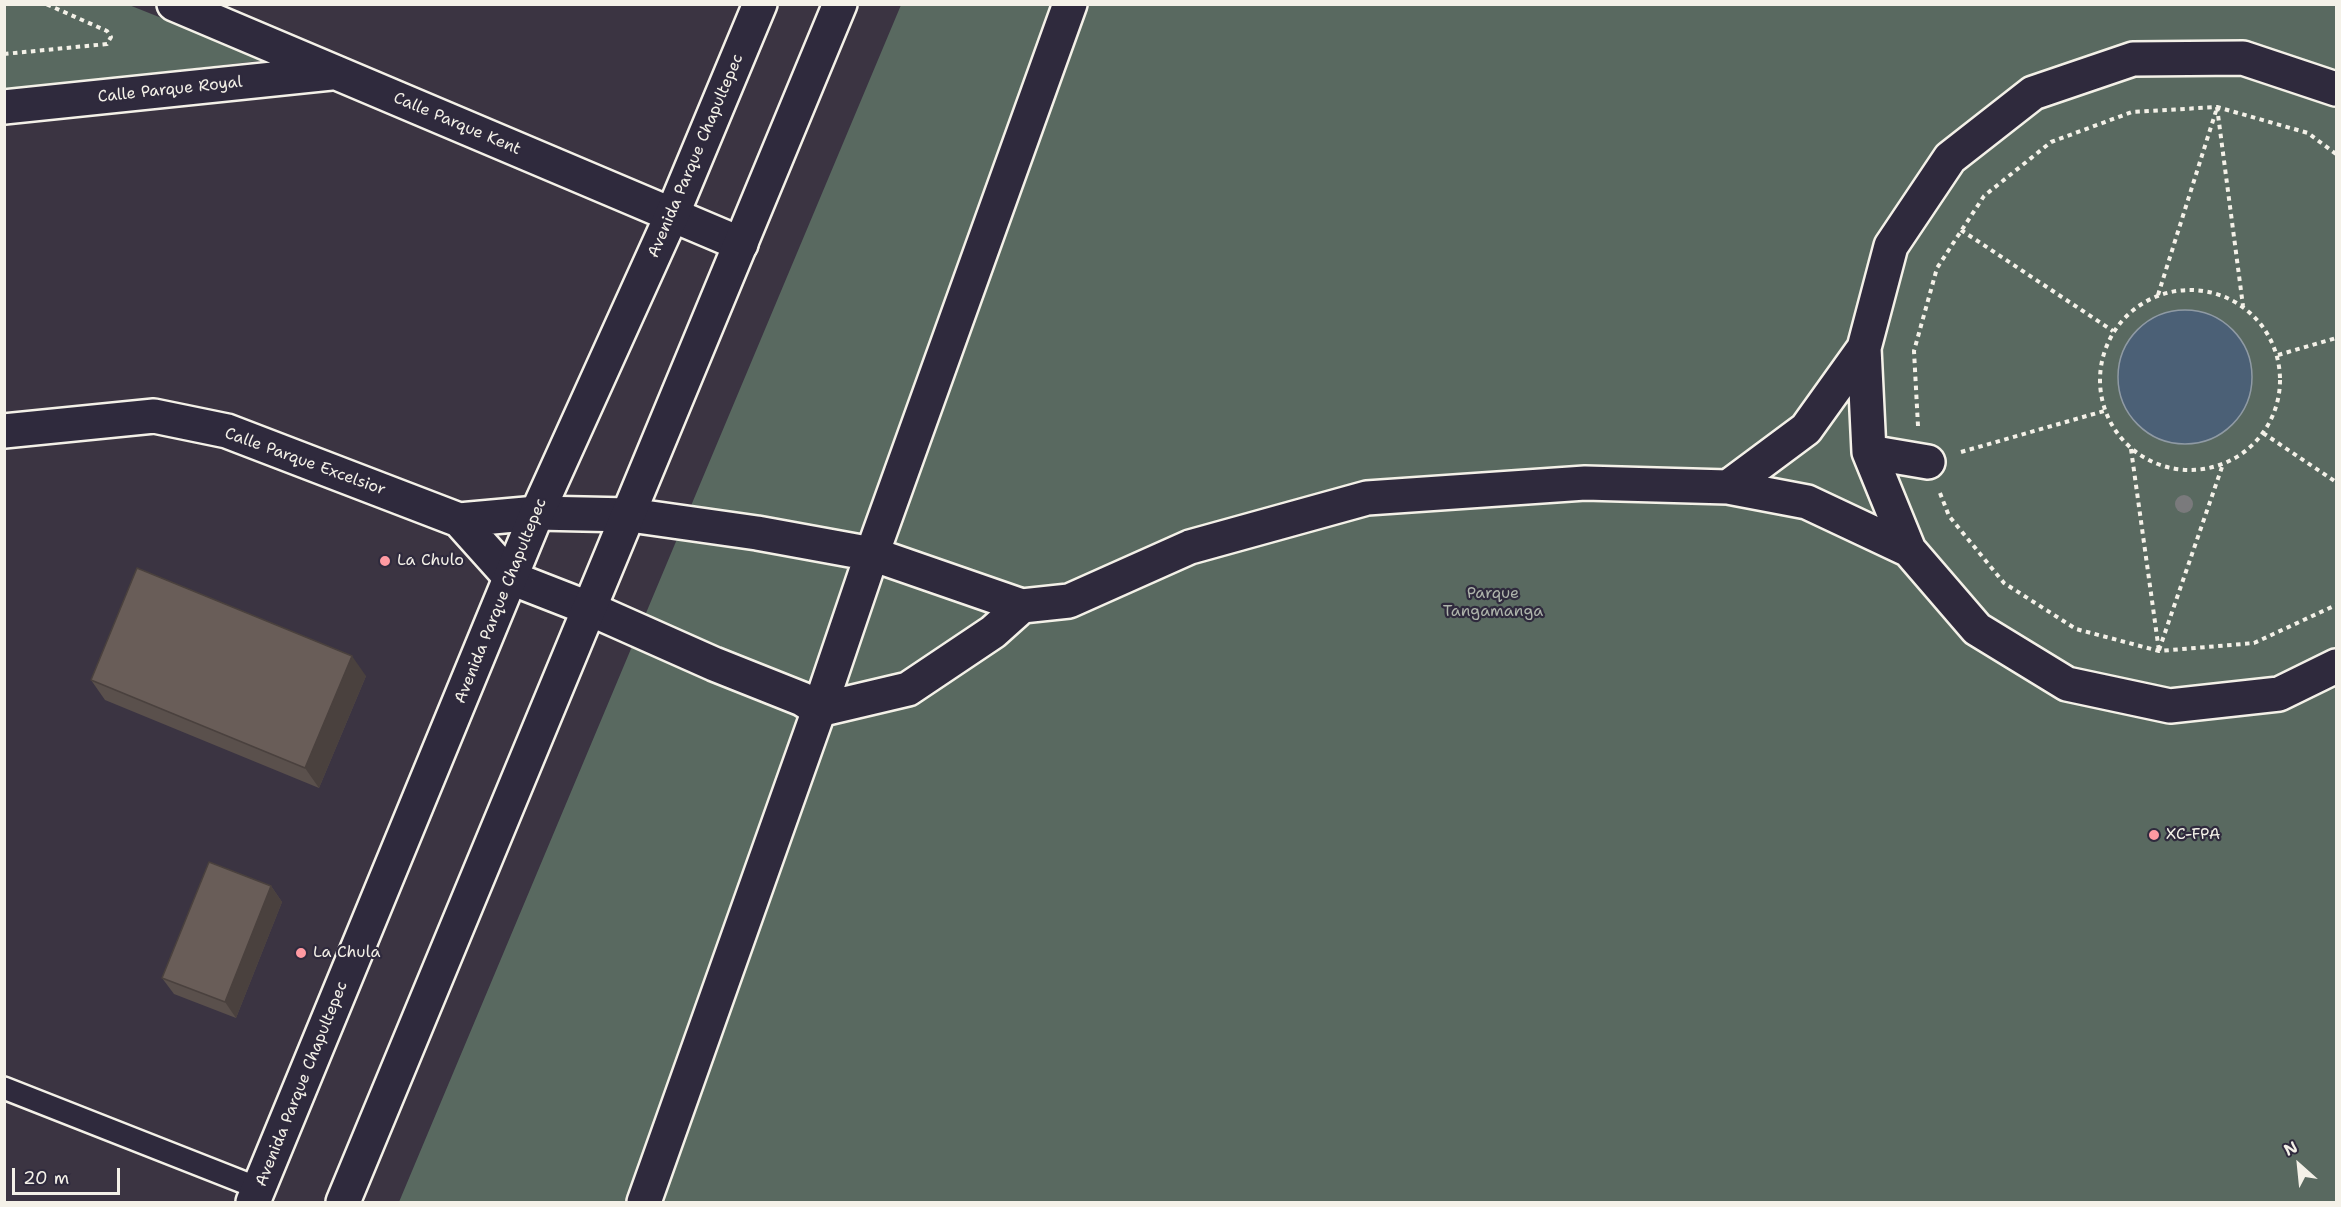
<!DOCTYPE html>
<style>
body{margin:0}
#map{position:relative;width:2341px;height:1207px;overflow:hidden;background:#3b3442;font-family:"Shantell Sans",sans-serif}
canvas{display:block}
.frame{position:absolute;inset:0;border:6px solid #f4f1e8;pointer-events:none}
.north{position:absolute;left:2269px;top:1135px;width:60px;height:60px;-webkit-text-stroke:4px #2f2a3d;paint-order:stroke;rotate:333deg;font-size:16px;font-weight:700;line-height:24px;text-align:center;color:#f4f1e8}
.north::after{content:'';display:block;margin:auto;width:21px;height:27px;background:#f4f1e8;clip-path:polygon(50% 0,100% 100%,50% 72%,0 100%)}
.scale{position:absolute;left:12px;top:1168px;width:108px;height:27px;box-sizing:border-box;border:3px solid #f4f1e8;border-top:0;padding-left:8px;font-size:18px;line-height:21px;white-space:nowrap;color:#f4f1e8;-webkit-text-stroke:4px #2f2a3d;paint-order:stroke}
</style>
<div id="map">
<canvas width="2341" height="1207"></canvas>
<div class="frame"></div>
<div class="north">N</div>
<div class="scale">20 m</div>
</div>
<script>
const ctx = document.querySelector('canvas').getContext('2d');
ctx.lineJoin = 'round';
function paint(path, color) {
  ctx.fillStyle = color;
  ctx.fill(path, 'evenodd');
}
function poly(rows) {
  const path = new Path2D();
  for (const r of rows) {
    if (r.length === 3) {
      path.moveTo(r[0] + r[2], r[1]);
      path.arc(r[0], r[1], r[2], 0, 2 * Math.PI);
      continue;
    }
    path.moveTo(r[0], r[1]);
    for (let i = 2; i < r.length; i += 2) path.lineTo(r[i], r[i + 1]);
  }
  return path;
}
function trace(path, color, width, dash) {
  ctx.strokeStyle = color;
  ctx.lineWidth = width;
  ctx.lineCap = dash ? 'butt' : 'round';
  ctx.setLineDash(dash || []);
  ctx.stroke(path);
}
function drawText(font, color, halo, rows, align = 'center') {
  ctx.font = font + ' "Shantell Sans",sans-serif';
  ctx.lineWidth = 4.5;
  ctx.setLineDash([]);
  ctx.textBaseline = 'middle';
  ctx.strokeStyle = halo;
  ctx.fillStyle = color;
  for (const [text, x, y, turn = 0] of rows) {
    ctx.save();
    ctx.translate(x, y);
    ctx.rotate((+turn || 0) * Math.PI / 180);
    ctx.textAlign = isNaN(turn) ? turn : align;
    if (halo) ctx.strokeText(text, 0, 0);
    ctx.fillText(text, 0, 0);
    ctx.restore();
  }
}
paint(poly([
 [4,5,129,5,267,60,5,90],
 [901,5,2336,5,2336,1202,399,1202]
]), '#596960');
const water = poly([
 [2185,377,67]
]);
paint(water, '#4b6076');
trace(water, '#8f9aa4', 1.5);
const service = poly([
 [4,1088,258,1188]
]);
const minor = poly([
 [174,4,741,244],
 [2336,89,2243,58,2133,59,2033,93,1950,158,1891,246,1864,348,1869,452,1909,550,1977,629,2067,684,2170,706,2279,694,2336,666],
 [4,107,331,73],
 [4,431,154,416,227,431,459,520,537,513,630,515,757,533,872,554,1022,606,1069,601,1190,547,1367,498,1585,483,1728,487,1807,502,1909,550],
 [1869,452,1928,462],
 [1728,487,1806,429,1864,348],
 [459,520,511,578,588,608,714,664,802,699,819,710,908,689,993,632,1022,606],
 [644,1202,819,710,872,554,1070,4]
]);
const secondary = poly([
 [253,1202,537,513,672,215,760,4],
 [343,1202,840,4]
]);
trace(service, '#f4f1e8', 26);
trace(minor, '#f4f1e8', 38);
trace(secondary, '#f4f1e8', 38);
trace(poly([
 [4,54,107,44,111,37,107,31,46,4],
 [2217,107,2243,306],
 [1961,230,2113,331],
 [2190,380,90],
 [2158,295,2216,111],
 [2278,355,2336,338],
 [1918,426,1914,351,1937,268,1984,196,2051,142,2132,112,2217,107,2308,133,2336,154],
 [2263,433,2336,482],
 [2131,449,2159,651],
 [1961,452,2104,411],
 [1940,493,1949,516,2004,583,2076,629,2159,651,2254,643,2336,605],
 [2159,650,2223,464]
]), '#f4f1e8', 4, [4.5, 4.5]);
trace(service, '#2f2a3d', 21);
trace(minor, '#2f2a3d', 33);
trace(secondary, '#2f2a3d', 33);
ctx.fillStyle = '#7a7a7c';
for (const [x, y] of [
 [2184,504]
]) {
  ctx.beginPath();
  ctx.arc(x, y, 9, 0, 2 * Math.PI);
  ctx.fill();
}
paint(poly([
 [366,676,319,788,105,700,91,680],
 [271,886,282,902,236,1018,174,994,162,978]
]), '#5a504c');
paint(poly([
 [352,656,366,676,319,788,305,768],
 [271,886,282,902,236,1018,225,1002]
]), '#4a413e');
const building = poly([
 [137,568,352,656,305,768,91,680,137,568],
 [209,862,271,886,225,1002,162,978,209,862]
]);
paint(building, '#695d58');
trace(building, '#4a413e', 1.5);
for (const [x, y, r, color] of [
 [385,561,6,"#ff9aa2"],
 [2154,835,6,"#ff9aa2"],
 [301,953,6,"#ff9aa2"]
]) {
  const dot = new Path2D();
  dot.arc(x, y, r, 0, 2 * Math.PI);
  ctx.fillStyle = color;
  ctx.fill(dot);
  trace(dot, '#2f2a3d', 2);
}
drawText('16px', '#f4f1e8', '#2f2a3d', [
 ["Calle Parque Royal",170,90,-6],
 ["Calle Parque Kent",457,124,23],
 ["Avenida Parque Chapultepec",696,156,-67],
 ["Calle Parque Excelsior",305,462,20],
 ["Avenida Parque Chapultepec",501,601,-68],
 ["Avenida Parque Chapultepec",302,1084,-68]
]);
drawText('16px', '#f4f1e8', '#2f2a3d', [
 ["La Chulo",397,561],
 ["XC-FPA",2166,835],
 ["La Chula",313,953]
], 'left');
drawText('16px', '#aeb4ab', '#2f2a3d', [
 ["Parque",1493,594],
 ["Tangamanga",1493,612]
]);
</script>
